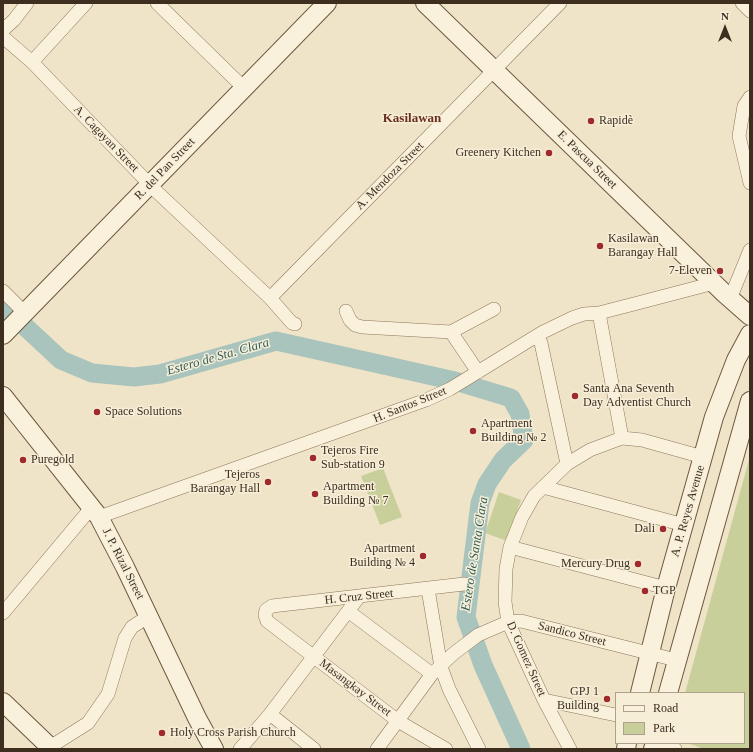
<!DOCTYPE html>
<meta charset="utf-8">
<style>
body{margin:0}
#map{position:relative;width:753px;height:752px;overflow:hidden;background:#f0e4c8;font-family:"Times New Roman",serif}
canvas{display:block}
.frame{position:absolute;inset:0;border:4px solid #3d2e20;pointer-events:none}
.legend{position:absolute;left:615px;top:692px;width:130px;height:52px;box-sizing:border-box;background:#f7eed8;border:1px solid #ada18e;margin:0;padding:5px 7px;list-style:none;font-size:12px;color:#3d2e20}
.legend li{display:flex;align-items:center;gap:8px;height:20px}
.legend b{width:20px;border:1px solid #ada18e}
.north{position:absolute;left:705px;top:8px;width:40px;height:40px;-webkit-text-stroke:3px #f7eed8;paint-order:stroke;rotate:0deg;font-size:11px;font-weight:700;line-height:16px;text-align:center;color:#3d2e20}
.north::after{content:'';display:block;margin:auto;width:14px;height:18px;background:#3d2e20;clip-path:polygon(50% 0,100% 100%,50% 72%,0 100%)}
</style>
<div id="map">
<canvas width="753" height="752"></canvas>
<div class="frame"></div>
<ul class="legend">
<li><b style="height:5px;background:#faf1dc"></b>Road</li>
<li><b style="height:11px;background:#c9cf9b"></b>Park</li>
</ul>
<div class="north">N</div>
</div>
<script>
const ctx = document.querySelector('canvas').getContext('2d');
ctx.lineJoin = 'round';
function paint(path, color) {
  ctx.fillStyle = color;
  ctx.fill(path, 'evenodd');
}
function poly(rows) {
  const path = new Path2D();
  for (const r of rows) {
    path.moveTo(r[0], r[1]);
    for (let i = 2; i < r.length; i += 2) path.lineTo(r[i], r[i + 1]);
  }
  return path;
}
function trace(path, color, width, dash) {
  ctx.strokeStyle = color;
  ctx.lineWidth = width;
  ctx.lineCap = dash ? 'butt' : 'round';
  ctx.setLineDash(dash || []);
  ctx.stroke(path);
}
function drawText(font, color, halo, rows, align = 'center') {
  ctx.font = font + ' "Times New Roman",serif';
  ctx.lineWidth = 3;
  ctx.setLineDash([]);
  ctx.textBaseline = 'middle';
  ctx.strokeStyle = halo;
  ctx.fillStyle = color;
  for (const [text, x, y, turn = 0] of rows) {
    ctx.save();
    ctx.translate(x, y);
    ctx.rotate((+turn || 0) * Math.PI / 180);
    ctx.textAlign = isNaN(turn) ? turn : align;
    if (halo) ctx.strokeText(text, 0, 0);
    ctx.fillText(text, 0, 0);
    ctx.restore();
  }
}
paint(poly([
 [750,456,750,749,704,749,687,743,744,743,744,693,685,693],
 [383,468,402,517,380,525,361,476],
 [499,492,521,500,507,541,485,533]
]), '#c9cf9b');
trace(poly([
 [3,306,61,360,92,373,134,377,160,374,276,341,455,381,511,398,520,414,524,440,503,460,487,484,480,503,466,617,483,665,521,749]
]), '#a9c4bc', 19);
const street = poly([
 [157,3,244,88],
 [742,3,750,11],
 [3,30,14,20,27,3],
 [3,37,32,62,157,192,270,298,292,323,295,324],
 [32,62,86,3],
 [750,97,744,106,739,136,750,183],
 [3,291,25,313],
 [270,298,560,3],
 [730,299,750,250],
 [346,311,350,320,355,325,362,327,451,332,494,309],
 [599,313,622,438],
 [451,332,478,372],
 [537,336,541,343,567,464],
 [543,487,684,525],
 [99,517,426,400,450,389,543,332,572,318,584,314,599,313,634,304,714,283],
 [510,547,666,588],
 [428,589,441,667,449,689,479,749],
 [348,611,432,674],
 [3,613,92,507],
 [544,700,616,715],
 [270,714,314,749],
 [657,743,675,749],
 [50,747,88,723,108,694,125,638,132,627,149,616],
 [240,749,270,714,358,598],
 [377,749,432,674,453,654,478,635,508,622,521,621,676,660],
 [446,749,398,721,267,621,265,615,266,610,272,606,464,584],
 [570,749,544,700,508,622,505,602,506,569,510,547,522,517,534,496,567,464,590,450,622,438,642,440,703,457]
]);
const secondary = poly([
 [425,3,725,294,750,316],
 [3,335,327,3],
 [3,396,99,517,125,567,197,718,214,749],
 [640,693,666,588,714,417,736,360,750,334],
 [668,693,750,401],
 [3,702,52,749],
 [626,749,627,743],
 [653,749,655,743]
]);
trace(street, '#8d765c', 14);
trace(secondary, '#6f573f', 20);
trace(street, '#faf1dc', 13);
trace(secondary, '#faf1dc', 18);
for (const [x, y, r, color] of [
 [591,121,4,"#9e2a2b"],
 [549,153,4,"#9e2a2b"],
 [600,246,4,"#9e2a2b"],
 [720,271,4,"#9e2a2b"],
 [575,396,4,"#9e2a2b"],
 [97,412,4,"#9e2a2b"],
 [473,431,4,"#9e2a2b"],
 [313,458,4,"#9e2a2b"],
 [23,460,4,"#9e2a2b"],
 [268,482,4,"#9e2a2b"],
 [315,494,4,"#9e2a2b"],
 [663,529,4,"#9e2a2b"],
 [423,556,4,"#9e2a2b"],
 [638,564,4,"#9e2a2b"],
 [645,591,4,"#9e2a2b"],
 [607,699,4,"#9e2a2b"],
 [162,733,4,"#9e2a2b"]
]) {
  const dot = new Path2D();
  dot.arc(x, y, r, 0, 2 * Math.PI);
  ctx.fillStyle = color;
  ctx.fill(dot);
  trace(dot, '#f7eed8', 1.5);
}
drawText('12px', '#3d2e20', '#f7eed8', [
 ["Rapidè",599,121],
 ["Greenery Kitchen",541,153,"right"],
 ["Kasilawan",608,239],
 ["Barangay Hall",608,253],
 ["7-Eleven",712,271,"right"],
 ["Santa Ana Seventh",583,389],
 ["Day Adventist Church",583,403],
 ["Space Solutions",105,412],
 ["Apartment",481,424],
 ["Building № 2",481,438],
 ["Tejeros Fire",321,451],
 ["Sub-station 9",321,465],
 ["Puregold",31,460],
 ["Tejeros",260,475,"right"],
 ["Barangay Hall",260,489,"right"],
 ["Apartment",323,487],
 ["Building № 7",323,501],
 ["Dali",655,529,"right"],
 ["Apartment",415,549,"right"],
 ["Building № 4",415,563,"right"],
 ["Mercury Drug",630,564,"right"],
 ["TGP",653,591],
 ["GPJ 1",599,692,"right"],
 ["Building",599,706,"right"],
 ["Holy Cross Parish Church",170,733]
], 'left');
drawText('12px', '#3d2e20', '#f7eed8', [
 ["A. Cagayan Street",106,139,46],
 ["E. Pascua Street",587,160,44],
 ["R. del Pan Street",165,169,-46],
 ["A. Mendoza Street",390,176,-45],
 ["H. Santos Street",410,405,-22],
 ["A. P. Reyes Avenue",688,511,-74],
 ["J. P. Rizal Street",123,564,63],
 ["H. Cruz Street",359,597,-6],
 ["Sandico Street",572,634,14],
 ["D. Gomez Street",526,659,66],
 ["Masangkay Street",355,688,37]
]);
drawText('bold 13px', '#6b2e1e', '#f7eed8', [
 ["Kasilawan",412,119]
]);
drawText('italic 13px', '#2f5d5a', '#f7eed8', [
 ["Estero de Sta. Clara",218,357,-16],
 ["Estero de Santa Clara",475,554,-81]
]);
</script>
